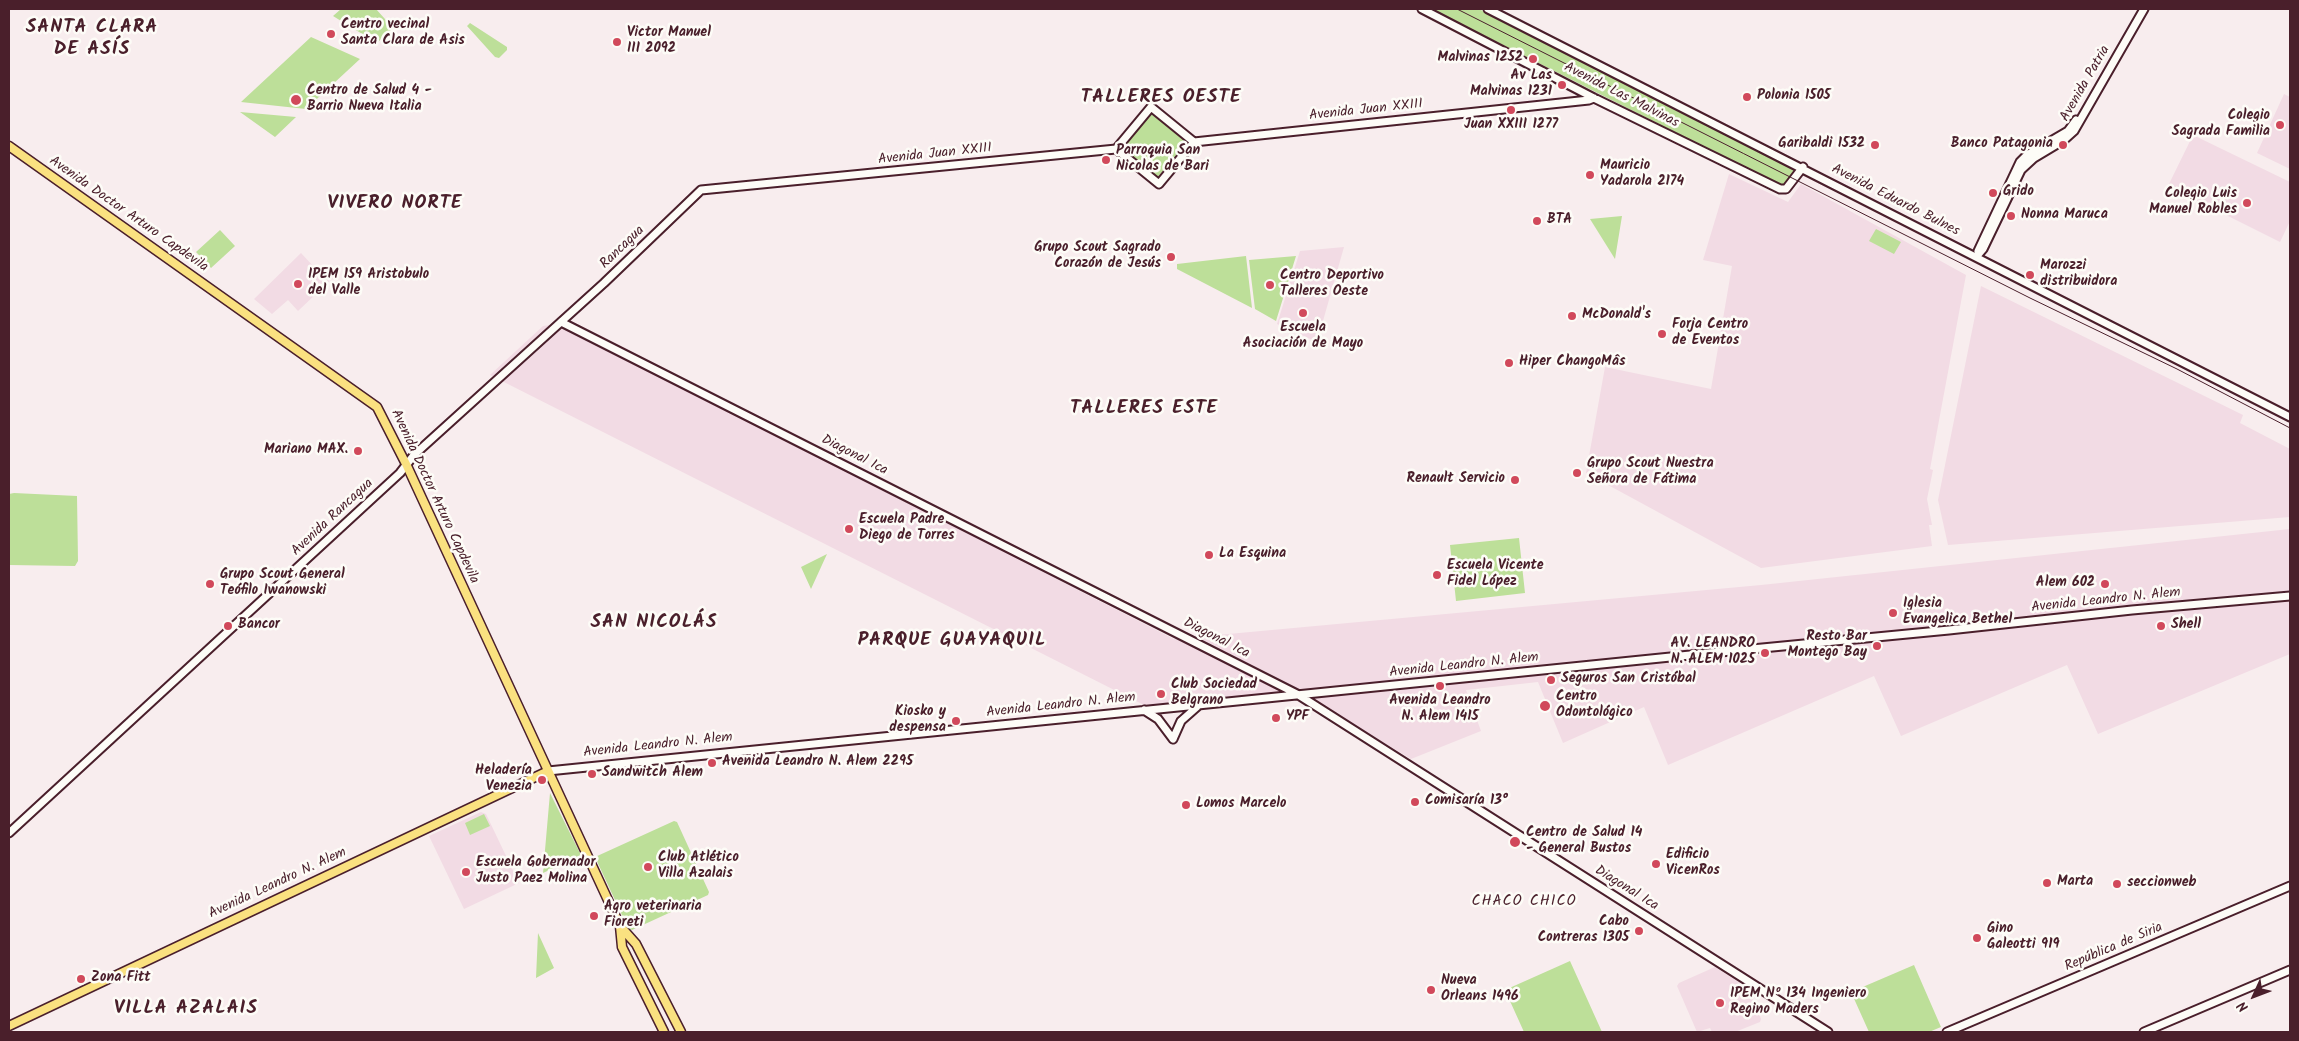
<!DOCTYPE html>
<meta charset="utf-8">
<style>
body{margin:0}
#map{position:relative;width:2299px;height:1041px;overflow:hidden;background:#f8edee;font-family:Kalam,sans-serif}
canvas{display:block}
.frame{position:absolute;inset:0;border:10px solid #4a1f2b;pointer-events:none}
.north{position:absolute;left:2229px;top:971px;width:50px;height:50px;-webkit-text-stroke:4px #fdfcf7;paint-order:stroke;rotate:227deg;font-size:14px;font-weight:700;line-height:20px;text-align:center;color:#4a1f2b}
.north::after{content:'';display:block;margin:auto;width:18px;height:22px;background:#4a1f2b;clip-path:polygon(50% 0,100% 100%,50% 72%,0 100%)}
</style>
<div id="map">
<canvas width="2299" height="1041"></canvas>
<div class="frame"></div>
<div class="north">N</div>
</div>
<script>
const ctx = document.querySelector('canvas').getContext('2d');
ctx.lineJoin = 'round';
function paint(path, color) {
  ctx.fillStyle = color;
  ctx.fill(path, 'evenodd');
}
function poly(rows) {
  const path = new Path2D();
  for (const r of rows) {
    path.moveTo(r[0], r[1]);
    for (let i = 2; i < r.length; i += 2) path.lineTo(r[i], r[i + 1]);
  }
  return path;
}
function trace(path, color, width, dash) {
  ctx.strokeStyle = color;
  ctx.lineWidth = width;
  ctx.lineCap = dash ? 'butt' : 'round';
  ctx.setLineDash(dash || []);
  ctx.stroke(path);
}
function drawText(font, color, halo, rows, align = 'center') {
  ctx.font = font + ' Kalam,sans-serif';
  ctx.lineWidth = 5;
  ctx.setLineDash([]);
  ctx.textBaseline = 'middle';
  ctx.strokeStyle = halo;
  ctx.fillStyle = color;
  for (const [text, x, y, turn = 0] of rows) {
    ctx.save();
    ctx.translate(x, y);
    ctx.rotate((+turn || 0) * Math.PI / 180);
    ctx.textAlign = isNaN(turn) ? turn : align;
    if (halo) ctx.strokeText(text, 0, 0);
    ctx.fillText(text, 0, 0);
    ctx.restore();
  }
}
paint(poly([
 [2284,94,2290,97,2290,169,2257,153],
 [2193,135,2290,182,2290,221,2280,242,2168,186],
 [1729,174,1788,202,1801,184,1966,275,1930,469,1933,470,1927,499,1932,525,1929,525,1932,546,1761,568,1586,473,1605,367,1711,389,1732,266,1703,260],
 [1344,247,1317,342,1277,324,1300,251],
 [301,253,314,267,336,275,298,311,288,300,272,314,254,299],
 [1981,286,2243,415,2240,423,2290,449,2290,517,1948,545,1938,500],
 [557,324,1174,639,1761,585,2290,529,2290,654,2098,734,2067,665,1901,736,1874,676,1668,765,1644,707,1563,743,1538,682,1466,690,1481,731,1411,759,1303,694,1146,706,490,375,543,326],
 [481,812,486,814,519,883,464,909,429,836],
 [1715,967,1748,988,1761,1019,1760,1022,1735,1032,1712,1032,1710,1028,1697,1032,1677,986,1679,983]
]), '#f2dbe4');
paint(poly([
 [341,9,376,9,393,28,377,43,333,16],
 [1432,9,1479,9,1791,168,1794,172,1787,183,1781,186],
 [470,23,507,47,507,50,499,58,495,57,467,26],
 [311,37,360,59,306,109,241,102],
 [240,112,296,117,275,137],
 [1151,113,1187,142,1157,178,1122,149],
 [1622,216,1615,259,1590,219],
 [1876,229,1901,242,1894,254,1869,241],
 [220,230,235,246,211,268,196,252],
 [1246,256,1252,308,1177,269,1177,264],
 [1296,256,1276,321,1255,309,1249,260],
 [14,493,77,496,78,561,75,566,9,565,9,494],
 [1519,538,1525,593,1456,601,1450,545],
 [827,554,811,589,801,567],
 [550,793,581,855,543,873],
 [484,814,490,826,470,835,465,823],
 [674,821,677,822,709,892,708,895,632,930,628,928,595,857],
 [538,933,554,968,536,978],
 [1570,961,1602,1032,1524,1032,1505,990],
 [1914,965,1941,1027,1929,1032,1869,1032,1851,992]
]), '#bddf99');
const secondary = poly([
 [1422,9,1594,98,1780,189,1786,189,1803,167],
 [1488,9,2290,417],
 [1116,149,1151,107,1194,142,1589,100,1594,98],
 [1978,251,2020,162,2027,155,2068,131,2076,120],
 [1977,256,1983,249,2021,170,2034,158,2064,140,2074,131,2144,9],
 [561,322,1297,694,1828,1032],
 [1144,710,1158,719,1173,739],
 [1173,739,1181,721,1198,706],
 [548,771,1700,654,1949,630,2132,610,2290,596],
 [9,833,400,473,414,455,604,283,701,190,1116,149,1159,184,1194,142],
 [1947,1032,2290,886],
 [2144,1032,2290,970]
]);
const primary = poly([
 [9,146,377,407,407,466,620,926,636,944,681,1032],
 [620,926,622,947,664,1032],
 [9,1026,548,771]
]);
trace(secondary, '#4a1f2b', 11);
trace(primary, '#4a1f2b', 11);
trace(secondary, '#fdfcf7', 7);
trace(primary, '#fae180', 8);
trace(poly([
 [1457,9,2030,298,2177,369,2290,428]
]), '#4a1f2b', 1);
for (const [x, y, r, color] of [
 [331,34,5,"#d1495b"],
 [617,42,5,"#d1495b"],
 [1533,59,5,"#d1495b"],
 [1562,85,5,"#d1495b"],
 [1747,97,5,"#d1495b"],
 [296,100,6,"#d1495b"],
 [1511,110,5,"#d1495b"],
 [2280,125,5,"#d1495b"],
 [1875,145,5,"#d1495b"],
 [2063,145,5,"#d1495b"],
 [1106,160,5,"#d1495b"],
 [1590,175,5,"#d1495b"],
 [1993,193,5,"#d1495b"],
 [2247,203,5,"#d1495b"],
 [2011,216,5,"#d1495b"],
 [1537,221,5,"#d1495b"],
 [1171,257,5,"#d1495b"],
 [2030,275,5,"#d1495b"],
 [298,284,5,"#d1495b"],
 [1270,285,5,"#d1495b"],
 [1303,313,5,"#d1495b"],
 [1572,316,5,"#d1495b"],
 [1662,334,5,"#d1495b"],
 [1509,363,5,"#d1495b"],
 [358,451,5,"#d1495b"],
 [1577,473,5,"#d1495b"],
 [1515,480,5,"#d1495b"],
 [849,529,5,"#d1495b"],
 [1209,555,5,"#d1495b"],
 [1437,575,5,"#d1495b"],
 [210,584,5,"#d1495b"],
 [2105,584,5,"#d1495b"],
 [1893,613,5,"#d1495b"],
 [228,626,5,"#d1495b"],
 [2161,626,5,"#d1495b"],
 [1877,646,5,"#d1495b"],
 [1765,653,5,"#d1495b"],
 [1551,680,5,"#d1495b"],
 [1440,686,5,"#d1495b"],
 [1161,694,5,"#d1495b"],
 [1545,706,6,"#d1495b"],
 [1276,718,5,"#d1495b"],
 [956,721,5,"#d1495b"],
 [712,763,5,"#d1495b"],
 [592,774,5,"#d1495b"],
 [542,780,5,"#d1495b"],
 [1415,802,5,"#d1495b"],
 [1186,805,5,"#d1495b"],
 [1515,842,6,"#d1495b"],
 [1656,864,5,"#d1495b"],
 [648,867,5,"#d1495b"],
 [466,872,5,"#d1495b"],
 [2047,883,5,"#d1495b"],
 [2117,884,5,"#d1495b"],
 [594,916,5,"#d1495b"],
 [1639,931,5,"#d1495b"],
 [1977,938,5,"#d1495b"],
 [81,979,5,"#d1495b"],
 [1431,990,5,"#d1495b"],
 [1720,1003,5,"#d1495b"]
]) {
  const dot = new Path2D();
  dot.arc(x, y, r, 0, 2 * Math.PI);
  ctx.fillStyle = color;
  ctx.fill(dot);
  trace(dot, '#fdfcf7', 2);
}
drawText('bold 14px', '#4a1f2b', '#fdfcf7', [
 ["Centro vecinal",341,26],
 ["Santa Clara de Asis",341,42],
 ["Victor Manuel",627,34],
 ["III 2092",627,50],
 ["Malvinas 1252",1523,59,"right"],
 ["Av Las",1552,77,"right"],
 ["Malvinas 1231",1552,93,"right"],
 ["Centro de Salud 4 -",307,92],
 ["Barrio Nueva Italia",307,108],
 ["Polonia 1505",1757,97],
 ["Colegio",2270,117,"right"],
 ["Sagrada Familia",2270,133,"right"],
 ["Juan XXIII 1277",1511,126,"center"],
 ["Garibaldi 1532",1865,145,"right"],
 ["Banco Patagonia",2053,145,"right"],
 ["Parroquia San",1116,152],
 ["Nicolas de Bari",1116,168],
 ["Mauricio",1600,167],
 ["Yadarola 2174",1600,183],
 ["Grido",2003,193],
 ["Colegio Luis",2237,195,"right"],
 ["Manuel Robles",2237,211,"right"],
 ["Nonna Maruca",2021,216],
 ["BTA",1547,221],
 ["Grupo Scout Sagrado",1161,249,"right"],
 ["Corazón de Jesús",1161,265,"right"],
 ["Marozzi",2040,267],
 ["distribuidora",2040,283],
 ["IPEM 159 Aristobulo",308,276],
 ["del Valle",308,292],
 ["Centro Deportivo",1280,277],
 ["Talleres Oeste",1280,293],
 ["McDonald's",1582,316],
 ["Forja Centro",1672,326],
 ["de Eventos",1672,342],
 ["Escuela",1303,329,"center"],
 ["Asociación de Mayo",1303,345,"center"],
 ["Hiper ChangoMâs",1519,363],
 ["Mariano MAX.",348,451,"right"],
 ["Grupo Scout Nuestra",1587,465],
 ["Señora de Fátima",1587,481],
 ["Renault Servicio",1505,480,"right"],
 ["Escuela Padre",859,521],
 ["Diego de Torres",859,537],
 ["La Esquina",1219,555],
 ["Escuela Vicente",1447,567],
 ["Fidel López",1447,583],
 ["Grupo Scout General",220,576],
 ["Teófilo Iwanowski",220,592],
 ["Alem 602",2095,584,"right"],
 ["Iglesia",1903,605],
 ["Evangelica Bethel",1903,621],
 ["Bancor",238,626],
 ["Shell",2171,626],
 ["Resto Bar",1867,638,"right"],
 ["Montego Bay",1867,654,"right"],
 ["AV. LEANDRO",1755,645,"right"],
 ["N. ALEM 1025",1755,661,"right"],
 ["Seguros San Cristóbal",1561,680],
 ["Club Sociedad",1171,686],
 ["Belgrano",1171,702],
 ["Centro",1556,698],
 ["Odontológico",1556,714],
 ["Avenida Leandro",1440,702,"center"],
 ["N. Alem 1415",1440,718,"center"],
 ["Kiosko y",946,713,"right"],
 ["despensa",946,729,"right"],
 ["YPF",1286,718],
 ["Avenida Leandro N. Alem 2295",722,763],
 ["Heladería",532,772,"right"],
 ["Venezia",532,788,"right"],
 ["Sandwitch Alem",602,774],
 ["Comisaría 13°",1425,802],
 ["Lomos Marcelo",1196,805],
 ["Centro de Salud 14",1526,834],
 ["- General Bustos",1526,850],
 ["Edificio",1666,856],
 ["VicenRos",1666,872],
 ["Club Atlético",658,859],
 ["Villa Azalais",658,875],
 ["Escuela Gobernador",476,864],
 ["Justo Paez Molina",476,880],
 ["Marta",2057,883],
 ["seccionweb",2127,884],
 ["Agro veterinaria",604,908],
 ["Fioreti",604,924],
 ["Cabo",1629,923,"right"],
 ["Contreras 1305",1629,939,"right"],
 ["Gino",1987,930],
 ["Galeotti 919",1987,946],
 ["Zona Fitt",91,979],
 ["Nueva",1441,982],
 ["Orleans 1496",1441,998],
 ["IPEM Nº 134 Ingeniero",1730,995],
 ["Regino Maders",1730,1011]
], 'left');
drawText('14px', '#4a1f2b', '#fdfcf7', [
 ["Avenida Patria",2086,84,-60],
 ["Avenida Las Malvinas",1621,96,27],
 ["Avenida Juan XXIII",1366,111,-6],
 ["Avenida Juan XXIII",935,155,-6],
 ["Avenida Eduardo Bulnes",1895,201,27],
 ["Avenida Doctor Arturo Capdevila",128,215,35],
 ["Rancagua",623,248,-44],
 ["Diagonal Ica",854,456,27],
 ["Avenida Doctor Arturo Capdevila",434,497,65],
 ["Avenida Rancagua",333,518,-43],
 ["Avenida Leandro N. Alem",2106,601,-6],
 ["Diagonal Ica",1216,639,27],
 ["Avenida Leandro N. Alem",1464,666,-6],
 ["Avenida Leandro N. Alem",1061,706,-6],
 ["Avenida Leandro N. Alem",658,746,-6],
 ["Avenida Leandro N. Alem",278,884,-25],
 ["Diagonal Ica",1626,889,32],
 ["República de Siria",2114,948,-23]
]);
ctx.letterSpacing = '1px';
drawText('15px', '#4a1f2b', '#fdfcf7', [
 ["CHACO CHICO",1524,902]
]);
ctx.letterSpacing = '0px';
ctx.letterSpacing = '1px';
drawText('bold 19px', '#4a1f2b', '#fdfcf7', [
 ["SANTA CLARA",92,29],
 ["DE ASÍS",92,51],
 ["TALLERES OESTE",1161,99],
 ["VIVERO NORTE",395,205],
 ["TALLERES ESTE",1144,410],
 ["SAN NICOLÁS",654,624],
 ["PARQUE GUAYAQUIL",952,642],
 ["VILLA AZALAIS",186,1010]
]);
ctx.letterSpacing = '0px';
</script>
